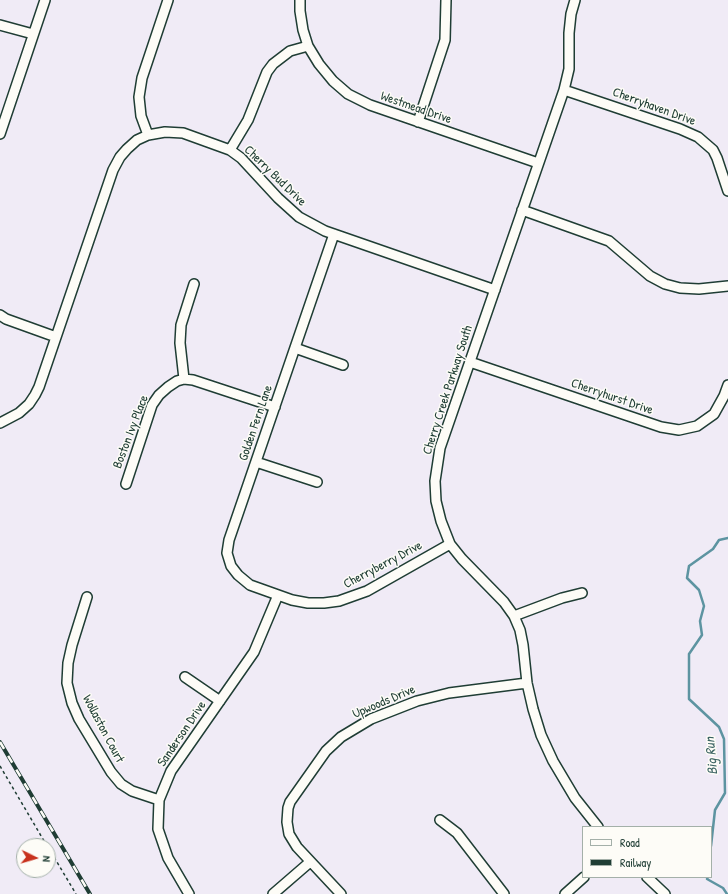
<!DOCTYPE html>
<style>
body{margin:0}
#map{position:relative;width:728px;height:894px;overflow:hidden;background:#f0ebf6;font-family:"Patrick Hand",sans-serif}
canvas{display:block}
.legend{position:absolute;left:582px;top:826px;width:130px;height:52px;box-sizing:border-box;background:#fdfcf7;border:1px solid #a4b0a9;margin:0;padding:5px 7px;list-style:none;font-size:12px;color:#1f3d34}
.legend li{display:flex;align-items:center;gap:8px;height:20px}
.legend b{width:20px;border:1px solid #a4b0a9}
.north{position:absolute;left:16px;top:838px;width:40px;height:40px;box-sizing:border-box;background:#fdfcf7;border:1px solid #a4b0a9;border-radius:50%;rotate:95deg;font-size:11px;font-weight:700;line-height:16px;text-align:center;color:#1f3d34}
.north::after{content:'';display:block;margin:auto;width:14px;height:18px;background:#c8321e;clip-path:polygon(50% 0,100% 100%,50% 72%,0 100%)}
</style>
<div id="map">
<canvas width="728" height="894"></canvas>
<ul class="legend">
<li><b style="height:5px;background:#fdfcf7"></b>Road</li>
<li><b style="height:5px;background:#1f3d34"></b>Railway</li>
</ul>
<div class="north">N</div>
</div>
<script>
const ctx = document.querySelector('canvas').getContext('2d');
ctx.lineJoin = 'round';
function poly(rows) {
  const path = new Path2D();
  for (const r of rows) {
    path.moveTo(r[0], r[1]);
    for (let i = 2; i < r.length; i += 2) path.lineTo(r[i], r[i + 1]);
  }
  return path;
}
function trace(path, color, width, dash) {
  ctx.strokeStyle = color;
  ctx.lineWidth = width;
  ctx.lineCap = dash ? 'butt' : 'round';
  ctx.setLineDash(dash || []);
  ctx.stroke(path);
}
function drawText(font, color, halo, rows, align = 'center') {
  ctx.font = font + ' "Patrick Hand",sans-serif';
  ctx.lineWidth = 3;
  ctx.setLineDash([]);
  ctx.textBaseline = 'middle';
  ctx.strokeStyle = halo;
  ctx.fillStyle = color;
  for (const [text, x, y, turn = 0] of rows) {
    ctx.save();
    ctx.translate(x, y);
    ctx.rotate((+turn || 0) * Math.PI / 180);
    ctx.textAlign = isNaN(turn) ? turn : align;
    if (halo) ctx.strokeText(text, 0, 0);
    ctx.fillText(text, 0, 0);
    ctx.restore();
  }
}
trace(poly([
 [711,846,715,810,725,793,724,739,719,727,689,699,689,654,702,635,700,621,704,606,699,590,687,578,689,566,713,549,719,540,728,538],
 [708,877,707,879,723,888,727,894]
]), '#5d94a1', 2.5);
const minor = poly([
 [300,0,300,11,303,30,308,46,319,64,333,81,348,94,370,105,538,163],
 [575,0,571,14,569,33,569,69,564,90,440,448,435,481,436,501,441,521,450,544,462,559,504,602,514,616,520,630,523,645,527,683,533,709,541,735,553,761,575,798,598,827],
 [0,25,33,34],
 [564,90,680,129,698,137,713,150,717,158,728,191],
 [418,122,445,40,446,0],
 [0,134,45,0],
 [148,135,141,116,139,97,142,78,168,0],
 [230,150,248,120,267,72,273,64,290,51,308,46],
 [522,210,609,241,650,276,665,284,680,288,699,289,728,286],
 [334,234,229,540,227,553,231,566,238,575,250,585,292,600,308,603,324,603,339,601,367,591,450,544],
 [0,315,6,319,56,337],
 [295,348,343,365],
 [470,362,661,427,679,430,697,426,714,414,724,396,728,385],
 [184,379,180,343,181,325,194,284],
 [0,423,19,413,29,404,35,395,39,387,113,170,120,157,127,149,137,140,148,135,165,132,183,133,230,150,241,158,278,198,299,217,325,231,495,290],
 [256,462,317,482],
 [126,484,152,405,159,395,168,387,177,381,184,379,193,380,275,407],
 [87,597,72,645,68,663,67,683,72,703,79,719,111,772,121,784,132,791,159,800],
 [514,616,562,598,582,593],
 [185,677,220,701],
 [440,820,457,833,504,894],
 [647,877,665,894],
 [189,894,168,858,158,829,159,800,171,771,254,652,278,595],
 [273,894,310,862],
 [341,894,297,847,289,834,287,822,288,808,290,802,326,751,341,737,371,719,417,701,449,693,527,683],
 [565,894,584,877]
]);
trace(minor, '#1f3d34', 12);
trace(poly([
 [0,766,47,846],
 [48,847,76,894]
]), '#1f3d34', 1.5, [3, 3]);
trace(minor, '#fdfcf7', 9);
const rail = poly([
 [0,742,90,894]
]);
trace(rail, '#1f3d34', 4);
trace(rail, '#fdfcf7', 2.5, [8]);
drawText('13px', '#1f3d34', '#fdfcf7', [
 ["Cherryhaven Drive",654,107,20],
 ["Westmead Drive",416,108,19],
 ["Cherry Bud Drive",275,176,44],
 ["Cherry Creek Parkway South",448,390,-72],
 ["Cherryhurst Drive",612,397,19],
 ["Golden Fern Lane",256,423,-71],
 ["Boston Ivy Place",131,432,-69],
 ["Cherryberry Drive",383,565,-28],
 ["Upwoods Drive",384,702,-23],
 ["Wollaston Court",103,729,62],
 ["Sanderson Drive",182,734,-56]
]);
drawText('italic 14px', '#396161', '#fdfcf7', [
 ["Big Run",712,756,-95]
]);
</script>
